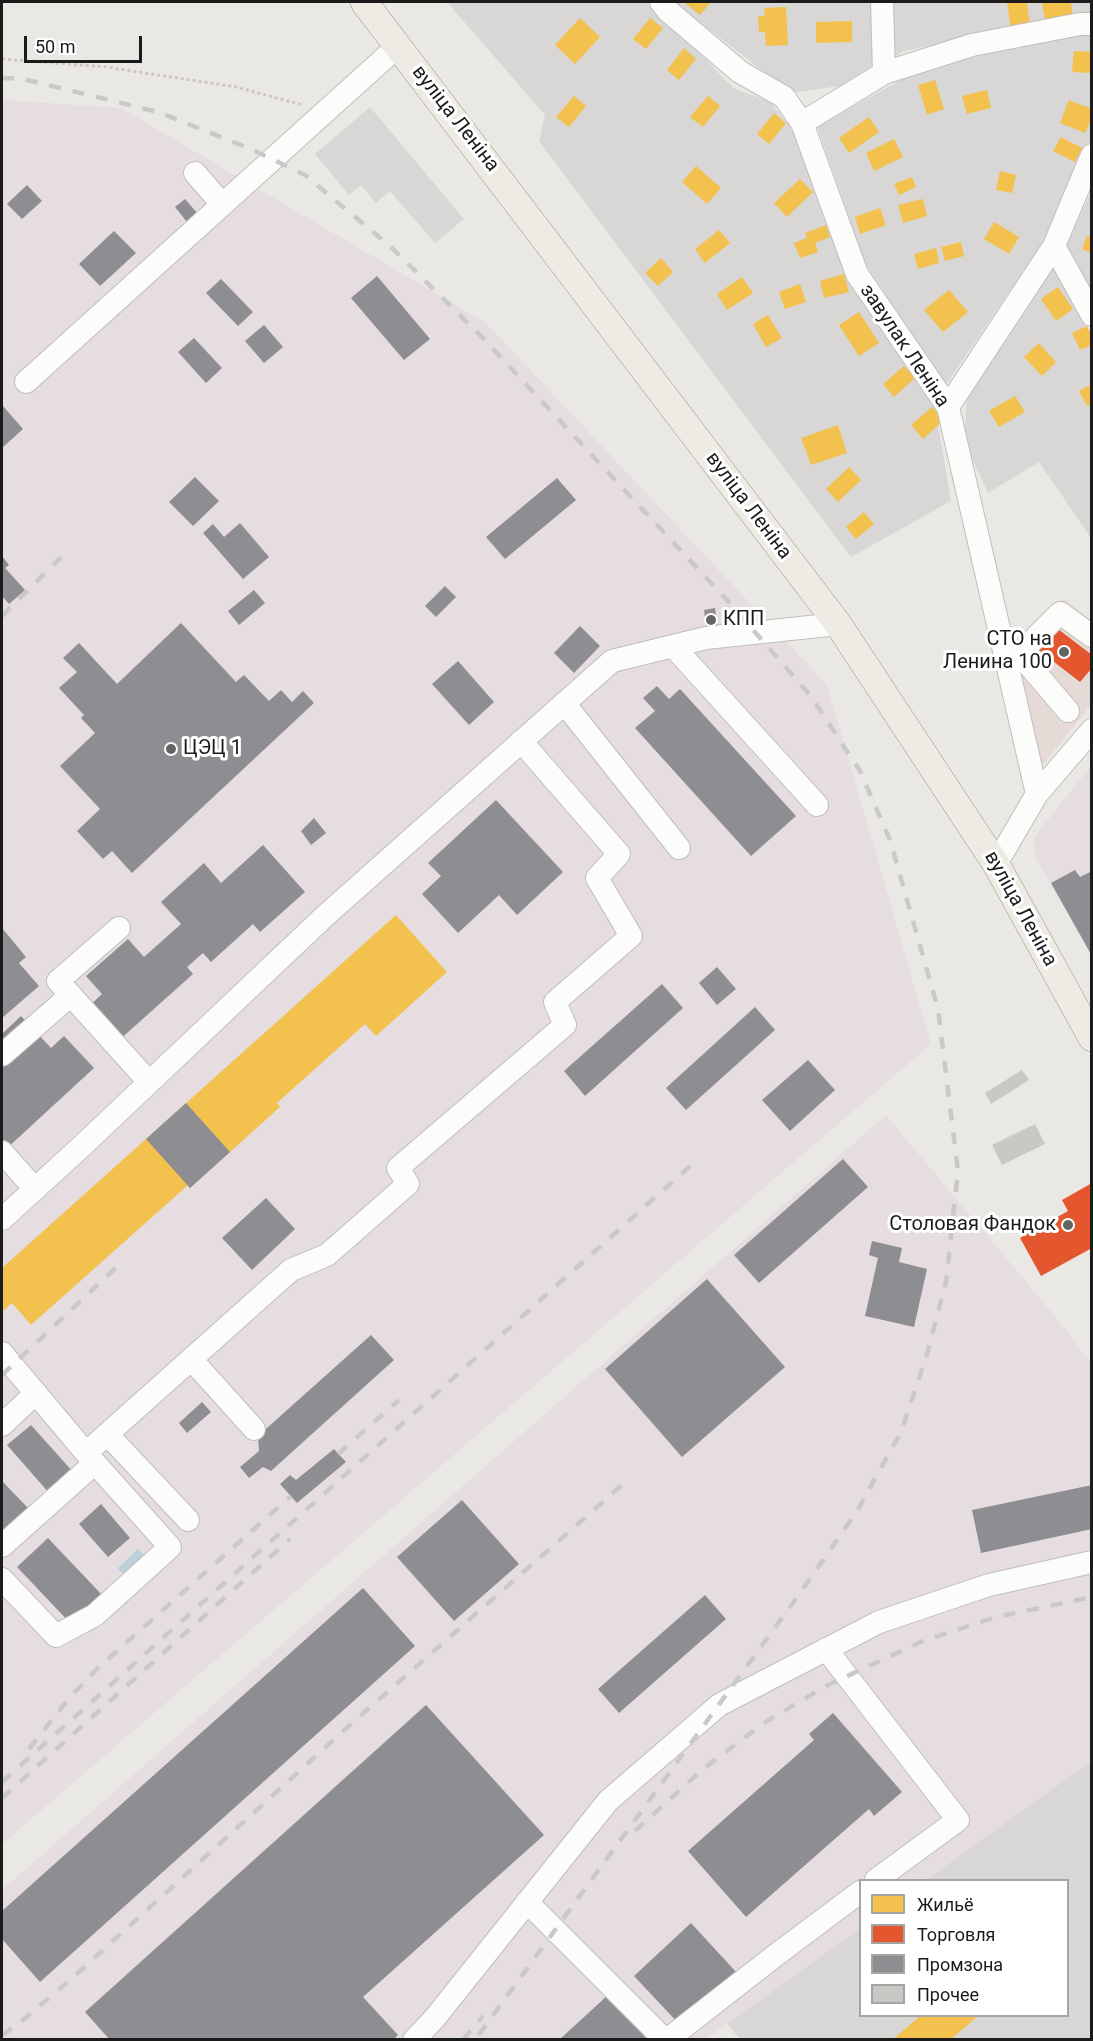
<!DOCTYPE html>
<meta charset="utf-8">
<style>
body{margin:0}
#map{position:relative;width:1093px;height:2041px;overflow:hidden;background:#e9e8e4;font-family:Roboto,sans-serif}
canvas{display:block}
.frame{position:absolute;inset:0;border:3px solid #1b1b1b;pointer-events:none}
.legend{position:absolute;left:859px;top:1879px;width:210px;height:138px;box-sizing:border-box;background:#fff;border:2px solid #a4a4a4;margin:0;padding:8px 10px;list-style:none;font-size:18px;color:#1b1b1b}
.legend li{display:flex;align-items:center;gap:12px;height:30px}
.legend b{width:30px;border:2px solid #a4a4a4}
.scale{position:absolute;left:24px;top:36px;width:118px;height:27px;box-sizing:border-box;border:3px solid #1b1b1b;border-top:0;padding-left:8px;font-size:18px;line-height:21px;white-space:nowrap;color:#1b1b1b;-webkit-text-stroke:4px #fff;paint-order:stroke}
</style>
<div id="map">
<canvas width="1093" height="2041"></canvas>
<div class="frame"></div>
<ul class="legend">
<li><b style="height:16px;background:#f2c14e"></b>Жильё</li>
<li><b style="height:16px;background:#e4572e"></b>Торговля</li>
<li><b style="height:16px;background:#8d8d92"></b>Промзона</li>
<li><b style="height:16px;background:#cac8c5"></b>Прочее</li>
</ul>
<div class="scale">50 m</div>
</div>
<script>
const ctx = document.querySelector('canvas').getContext('2d');
ctx.lineJoin = 'round';
function paint(path, color) {
  ctx.fillStyle = color;
  ctx.fill(path, 'evenodd');
}
function poly(rows) {
  const path = new Path2D();
  for (const r of rows) {
    path.moveTo(r[0], r[1]);
    for (let i = 2; i < r.length; i += 2) path.lineTo(r[i], r[i + 1]);
  }
  return path;
}
function trace(path, color, width, dash) {
  ctx.strokeStyle = color;
  ctx.lineWidth = width;
  ctx.lineCap = dash ? 'butt' : 'round';
  ctx.setLineDash(dash || []);
  ctx.stroke(path);
}
function drawText(font, color, halo, rows, align = 'center') {
  ctx.font = font + ' Roboto,sans-serif';
  ctx.lineWidth = 6;
  ctx.setLineDash([]);
  ctx.textBaseline = 'middle';
  ctx.strokeStyle = halo;
  ctx.fillStyle = color;
  for (const [text, x, y, turn = 0] of rows) {
    ctx.save();
    ctx.translate(x, y);
    ctx.rotate((+turn || 0) * Math.PI / 180);
    ctx.textAlign = isNaN(turn) ? turn : align;
    if (halo) ctx.strokeText(text, 0, 0);
    ctx.fillText(text, 0, 0);
    ctx.restore();
  }
}
paint(poly([
 [447,2,651,2,733,88,770,102,793,130,857,294,934,401,951,501,851,557,539,141,545,115],
 [674,2,1091,2,1092,19,1045,22,904,51,846,85,791,93],
 [1091,32,1091,137,1052,229,945,386,865,263,817,126,917,71,1076,33],
 [370,107,464,219,435,243,390,191,376,203,361,185,349,195,315,154],
 [1091,192,1091,295,1065,247],
 [1052,265,1091,337,1091,538,1039,462,988,493,964,441,967,396],
 [1091,1761,1091,2039,741,2040,727,2024,860,1928,860,2016,1068,2016,1068,1880,926,1880]
]), '#d8d7d5');
paint(poly([
 [1064,598,1091,621,1091,705,1041,767,1011,645]
]), '#e6dad6');
paint(poly([
 [2,100,121,108,486,323,827,685,931,1044,2,1844],
 [1091,766,1091,956,1035,856,1034,847,1034,837],
 [886,1115,1058,1320,1091,1363,1091,1761,926,1880,860,1880,860,1928,706,2039,2,2039,2,1890]
]), '#e6dde1');
paint(poly([
 [138,1549,148,1559,126,1578,118,1568]
]), '#bbd0d9');
paint(poly([
 [686,2,711,2,700,15,685,3],
 [1007,2,1027,2,1030,27,1011,30],
 [1042,2,1071,2,1073,19,1045,22],
 [786,7,788,45,766,46,765,32,759,32,758,16,765,16,764,8],
 [580,18,600,37,575,64,555,45],
 [650,18,663,28,646,49,633,39],
 [852,21,852,42,816,43,816,22],
 [684,48,696,59,679,80,667,70],
 [1074,51,1092,52,1092,73,1072,72],
 [935,80,944,109,927,115,918,85],
 [987,90,991,108,967,114,962,96],
 [574,96,586,106,569,127,556,117],
 [708,96,720,106,703,127,690,117],
 [1069,100,1092,109,1092,118,1085,133,1060,123],
 [774,113,786,123,769,144,757,134],
 [869,117,879,132,849,153,839,138],
 [1061,137,1082,148,1075,162,1053,151],
 [894,139,903,157,874,171,866,153],
 [696,166,721,188,707,204,682,182],
 [1000,171,1016,175,1012,193,996,190],
 [912,177,916,187,899,195,894,184],
 [800,179,813,192,787,217,774,203],
 [923,199,927,216,903,223,898,205],
 [880,208,886,225,860,234,855,217],
 [994,222,1019,237,1009,254,984,239],
 [826,225,830,237,815,243,818,252,800,258,794,243,807,238,805,233],
 [719,230,730,243,705,263,695,249],
 [1087,236,1092,238,1092,253,1082,249],
 [961,242,964,256,945,261,941,247],
 [936,248,939,263,918,269,914,254],
 [661,258,673,272,658,286,645,273],
 [844,274,849,292,824,298,820,281],
 [742,277,753,293,727,310,717,294],
 [800,284,806,302,785,309,779,292],
 [1058,287,1073,309,1056,321,1041,299],
 [949,290,968,312,943,332,924,310],
 [859,312,879,343,859,356,839,325],
 [768,315,782,338,766,347,753,324],
 [1087,326,1092,336,1092,345,1080,350,1072,333],
 [1039,343,1056,362,1042,376,1024,357],
 [904,366,915,378,894,397,883,384],
 [1092,384,1092,404,1087,406,1079,391],
 [1015,396,1025,412,999,427,989,411],
 [932,407,944,420,923,439,911,425],
 [838,425,847,453,811,465,801,438],
 [849,467,861,480,838,502,826,489],
 [864,512,874,524,856,539,846,527],
 [396,915,447,972,376,1036,365,1024,277,1103,280,1107,190,1188,188,1185,31,1325,12,1303,2,1312,2,1268],
 [920,2016,978,2016,950,2040,892,2040]
]), '#f2c14e');
paint(poly([
 [1054,626,1092,655,1092,668,1080,682,1036,648],
 [1092,1183,1092,1248,1041,1276,1020,1238,1068,1211,1062,1200]
]), '#e4572e');
paint(poly([
 [27,185,42,201,22,219,7,204],
 [185,199,198,214,187,222,175,207],
 [114,231,136,253,100,286,79,264],
 [377,276,430,339,404,360,351,298],
 [221,279,253,312,238,326,206,293],
 [264,325,283,347,264,363,245,341],
 [194,338,222,368,206,383,178,352],
 [2,405,23,429,2,448],
 [195,477,219,501,193,526,169,502],
 [557,478,576,500,505,559,486,537],
 [240,523,269,557,243,579,203,533,213,524,224,537],
 [2,556,9,565,5,568,25,590,9,604,2,596],
 [445,586,456,597,436,617,425,606],
 [254,590,265,603,239,625,228,611],
 [715,608,718,629,707,631,704,610],
 [181,623,236,682,244,675,269,701,281,690,292,702,303,691,314,703,132,873,112,851,103,859,77,831,100,809,60,766,95,733,81,718,84,715,59,688,77,672,63,658,79,643,117,684],
 [580,626,600,646,574,673,554,653],
 [458,661,494,702,469,725,432,684],
 [657,686,669,699,680,689,796,816,751,856,635,728,655,711,643,698],
 [496,800,563,872,517,915,499,895,458,933,422,894,441,876,428,863],
 [314,818,326,833,311,845,301,831],
 [263,845,305,892,260,932,253,924,211,962,203,953,187,967,193,974,117,1042,87,1008,102,994,86,976,128,939,144,957,181,924,161,902,204,863,221,883],
 [1075,870,1080,877,1092,871,1092,956,1051,883],
 [2,928,26,957,19,963,39,986,2,1018],
 [717,967,736,989,717,1005,699,983],
 [662,984,683,1008,585,1096,564,1071],
 [755,1007,775,1030,686,1110,666,1088],
 [21,1016,51,1048,64,1036,94,1068,5,1150,2,1146,2,1034],
 [808,1060,835,1090,790,1131,762,1100],
 [186,1103,230,1152,190,1188,146,1139],
 [843,1159,868,1187,759,1283,734,1255],
 [266,1198,295,1229,252,1270,222,1238],
 [872,1241,902,1248,899,1262,927,1269,914,1327,865,1316,878,1258,869,1255],
 [707,1279,785,1367,682,1457,605,1369],
 [371,1335,394,1360,271,1471,263,1467,249,1478,240,1467,259,1451,258,1436],
 [202,1402,211,1412,187,1433,179,1423],
 [31,1425,74,1473,50,1494,7,1445],
 [334,1449,346,1462,297,1503,280,1484,290,1475,296,1480],
 [2,1481,28,1508,2,1533],
 [1092,1485,1092,1529,981,1553,972,1510],
 [462,1500,519,1564,454,1621,397,1557],
 [101,1504,130,1538,108,1557,79,1524],
 [48,1538,103,1596,72,1625,17,1567],
 [363,1588,415,1646,40,1982,2,1939,2,1911],
 [705,1595,726,1619,619,1713,598,1689],
 [426,1705,544,1835,363,1997,398,2035,393,2040,110,2040,85,2012],
 [833,1713,902,1792,874,1816,869,1809,746,1917,688,1851,814,1740,809,1734],
 [691,1923,737,1973,680,2025,634,1976],
 [608,1995,648,2040,559,2040]
]), '#8d8d92');
paint(poly([
 [1022,1070,1029,1080,991,1104,985,1093],
 [1035,1124,1045,1144,1002,1165,992,1145]
]), '#cac8c5');
const minor = poly([
 [661,2,667,10,740,72,784,97,802,123,857,274,948,407,1037,794],
 [882,2,884,73],
 [802,123,884,73,972,45,1080,24,1092,24],
 [195,173,222,204],
 [1054,246,1092,315],
 [26,382,398,46],
 [948,407,1054,246,1092,155],
 [673,646,817,805],
 [564,703,679,848],
 [1068,711,1028,664,1023,650,1060,613,1092,636],
 [996,864,1037,794,1092,730],
 [119,928,58,981,149,1082],
 [2,1055,71,995],
 [2,1152,35,1189],
 [2,1219,82,1146,325,916,612,661,706,638,838,624],
 [2,1353,86,1453,291,1270,327,1255,408,1184,398,1168,565,1025,555,1002,631,936,597,878,619,854,521,741],
 [191,1359,254,1429],
 [2,1425,36,1393],
 [107,1434,188,1520],
 [2,1546,95,1463,86,1453],
 [2,1579,56,1636,95,1615,170,1547,95,1463],
 [826,1649,958,1820,876,1880],
 [527,1902,665,2040],
 [414,2040,434,2019,608,1801,719,1705,879,1622,989,1585,1092,1562],
 [667,2040,776,1955,860,1892]
]);
const major = poly([
 [364,2,838,624,996,864,1092,1038]
]);
trace(minor, '#bfbebc', 24);
trace(major, '#9b9684', 28);
trace(poly([
 [2,59,106,67,236,87,303,105]
]), '#cec5c2', 3, [3, 3]);
trace(minor, '#fcfcfb', 22);
trace(major, '#eeebe4', 27);
trace(poly([
 [2,78,23,79,158,112,251,149,305,175,391,247,481,336,726,599,810,695,860,771,890,840,938,1009,958,1171,946,1282,927,1354,901,1432,857,1511,803,1589,475,2040],
 [2,616,61,557],
 [2,1375,122,1262],
 [338,1454,399,1400],
 [29,1749,70,1697,99,1667,291,1496],
 [2,1782,698,1159],
 [2,1798,290,1539],
 [635,1831,703,1769,767,1721,828,1685,923,1641,996,1617,1092,1597],
 [2,2035,17,2025,69,1981,350,1725,630,1478],
 [463,2040,483,2016]
]), '#c9c9c8', 4.5, [12, 12]);
for (const [x, y, r, color] of [
 [711,620,6,"#636361"],
 [1064,652,6,"#636361"],
 [171,749,6,"#636361"],
 [1068,1225,6,"#636361"]
]) {
  const dot = new Path2D();
  dot.arc(x, y, r, 0, 2 * Math.PI);
  ctx.fillStyle = color;
  ctx.fill(dot);
  trace(dot, '#fff', 2);
}
drawText('20px', '#1b1b1b', '#fff', [
 ["вуліца Леніна",455,119,52],
 ["завулак Леніна",904,346,56],
 ["вуліца Леніна",748,506,53],
 ["вуліца Леніна",1020,909,61]
]);
drawText('20px', '#1b1b1b', '#fff', [
 ["КПП",723,620],
 ["СТО на",1052,640,"right"],
 ["Ленина 100",1052,663,"right"],
 ["ЦЭЦ 1",183,749],
 ["Столовая Фандок",1056,1225,"right"]
], 'left');
</script>
